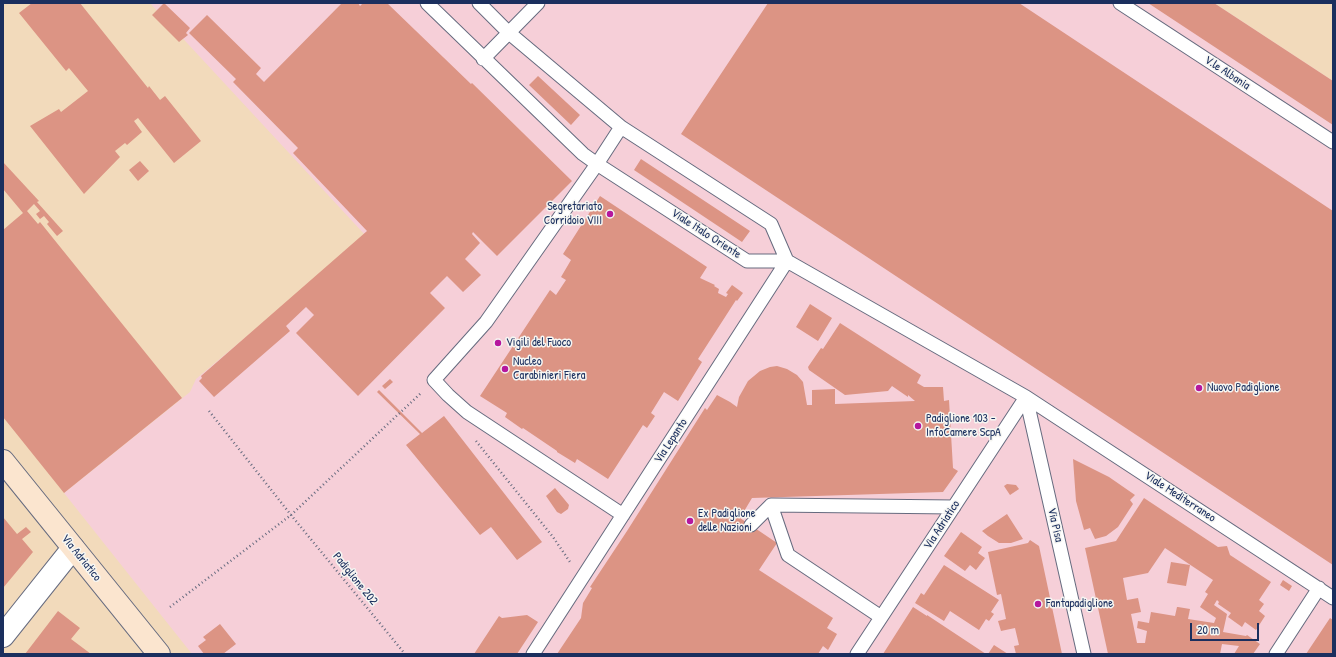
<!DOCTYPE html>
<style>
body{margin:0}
#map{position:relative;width:1336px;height:657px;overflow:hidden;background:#f2dabb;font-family:"Patrick Hand",sans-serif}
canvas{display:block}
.frame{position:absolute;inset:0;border:4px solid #1b2f5e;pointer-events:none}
.scale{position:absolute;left:1190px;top:623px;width:69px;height:18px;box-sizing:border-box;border:2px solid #1b2f5e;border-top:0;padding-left:5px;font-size:12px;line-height:14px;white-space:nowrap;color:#1b2f5e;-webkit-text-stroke:3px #f6f6f2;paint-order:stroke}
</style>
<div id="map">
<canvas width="1336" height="657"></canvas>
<div class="frame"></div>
<div class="scale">20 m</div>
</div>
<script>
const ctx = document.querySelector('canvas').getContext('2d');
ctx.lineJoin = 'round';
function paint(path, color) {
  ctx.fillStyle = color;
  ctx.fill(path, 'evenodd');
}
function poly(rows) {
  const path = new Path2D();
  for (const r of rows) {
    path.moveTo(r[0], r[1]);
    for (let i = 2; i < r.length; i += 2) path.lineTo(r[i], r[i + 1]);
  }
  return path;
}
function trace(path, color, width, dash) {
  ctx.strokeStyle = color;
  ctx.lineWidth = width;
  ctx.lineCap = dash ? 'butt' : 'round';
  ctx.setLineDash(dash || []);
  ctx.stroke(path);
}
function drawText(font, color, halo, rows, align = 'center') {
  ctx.font = font + ' "Patrick Hand",sans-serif';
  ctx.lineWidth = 3;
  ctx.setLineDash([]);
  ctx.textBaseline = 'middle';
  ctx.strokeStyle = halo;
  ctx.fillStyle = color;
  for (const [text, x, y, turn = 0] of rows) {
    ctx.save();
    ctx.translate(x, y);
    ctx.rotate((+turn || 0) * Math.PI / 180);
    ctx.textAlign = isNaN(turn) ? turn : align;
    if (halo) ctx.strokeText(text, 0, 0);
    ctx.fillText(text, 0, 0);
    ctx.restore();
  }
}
paint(poly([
 [150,3,1214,3,1333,81,1333,654,192,654,64,493,190,392,196,379,366,236]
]), '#f6cfd8');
paint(poly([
 [32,3,80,3,148,88,149,86,160,100,165,96,201,141,174,163,138,118,134,121,142,132,127,145,125,143,115,151,120,157,84,194,30,126,59,109,61,112,88,91,69,68,66,71,19,13],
 [164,3,190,28,186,33,188,35,179,42,152,15],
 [342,3,358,3,360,6,363,3,387,3,471,84,472,83,572,181,497,256,473,232,472,234,480,243,465,259,481,275,463,292,447,276,430,293,445,308,358,396,296,333,314,315,306,307,286,326,290,331,214,397,199,381,202,378,201,376,367,231,293,153,298,148,233,82,236,79,189,33,207,15,261,68,256,74,264,82],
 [768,3,1019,3,1333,211,1333,565,681,134],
 [1148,3,1214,3,1333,81,1333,125],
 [538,76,580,115,571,125,529,85],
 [641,159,750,231,742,242,634,170],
 [140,161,149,171,138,181,129,170],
 [3,162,39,201,37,202,63,231,57,236,47,224,49,222,44,216,40,219,36,214,40,211,34,204,27,211,38,224,40,222,182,398,64,493,3,417,3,230,23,213,3,189],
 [600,196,707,267,700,278,715,285,714,286,719,289,718,293,726,297,728,294,726,293,732,285,743,293,737,301,736,300,698,359,702,362,678,401,664,392,651,413,655,416,647,428,643,425,608,479,577,459,575,463,557,452,557,451,523,428,522,429,505,417,507,413,480,396,550,290,556,295,566,280,561,277,571,260,563,254],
 [810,304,832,318,818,341,796,327],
 [840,323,921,375,917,383,924,387,943,387,944,401,949,400,953,468,958,471,943,492,752,498,740,518,777,543,759,570,833,618,827,628,837,634,828,650,823,646,818,654,557,654,581,618,583,603,592,588,590,587,627,531,705,408,707,410,717,395,730,402,737,407,739,397,748,381,760,371,770,367,777,366,787,369,797,375,803,382,807,405,812,405,812,390,835,389,835,404,915,401,908,395,908,397,892,386,888,391,845,395,809,370,808,367,821,348,823,349],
 [390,379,393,382,385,389,382,386],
 [379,390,422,433,444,416,542,542,517,560,491,527,480,535,406,445,420,434,377,392],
 [1073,459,1109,477,1135,495,1130,500,1133,504,1118,527,1106,536,1095,539,1090,528,1084,530,1076,501],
 [1007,484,1016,485,1019,489,1010,495,1004,486],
 [555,488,569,505,568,509,561,514,557,512,546,496],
 [1144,498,1218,547,1227,546,1230,555,1271,582,1259,600,1264,604,1259,611,1265,616,1256,630,1245,622,1242,627,1228,617,1231,613,1218,604,1219,602,1217,600,1214,605,1227,614,1223,632,1246,636,1247,635,1260,644,1253,654,1234,654,1239,646,1222,644,1220,654,1108,654,1085,548,1116,541],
 [1165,548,1213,580,1205,592,1208,594,1200,607,1216,618,1214,623,1188,619,1190,609,1178,607,1177,607,1175,616,1151,612,1149,623,1138,621,1137,628,1147,631,1145,643,1137,643,1131,614,1141,612,1138,598,1127,600,1123,578,1148,573],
 [1007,514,1023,539,1011,543,999,543,988,536,982,531],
 [3,517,17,534,26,527,31,532,22,539,33,552,3,588],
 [961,532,982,547,978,553,985,558,976,570,970,565,965,571,944,556],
 [1030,540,1039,546,1062,654,1016,654,1014,646,1019,645,1015,628,1001,631,998,621,1006,619,1001,594,997,595,988,552,1028,543],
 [1171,562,1190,565,1186,586,1167,583],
 [944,565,999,600,991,612,994,614,989,621,986,619,979,630,950,611,944,621,915,603,921,593,924,595],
 [1283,580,1292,586,1289,591,1280,585],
 [913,607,927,616,927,615,986,654,883,654],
 [58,611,80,628,71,639,91,654,25,654],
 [527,615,538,622,517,654,474,654,499,616,502,618],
 [1330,618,1333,620,1333,654,1306,654],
 [220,624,236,644,223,654,204,654,198,646,206,640,203,637],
 [994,645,1008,654,988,654]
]), '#dc9484');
const lane = poly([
 [427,3,583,154,597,164,747,261,787,261,1026,397,1333,598],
 [479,3,508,32,621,127,771,224,787,261,533,654],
 [1120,3,1333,142],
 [483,59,538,3],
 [621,127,597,164,486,322,434,380,448,395,467,412,623,515],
 [1026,397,1084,654],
 [771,505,788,555,881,617],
 [751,525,771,505,954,507],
 [857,654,1026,397],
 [1276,654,1319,588]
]);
const street = poly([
 [3,636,73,548]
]);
const secondary = poly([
 [3,461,159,654]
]);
trace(lane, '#666b7f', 15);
trace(street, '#666b7f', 24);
trace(secondary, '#666b7f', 24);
trace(poly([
 [209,411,291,515,405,654],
 [476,441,553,537,570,562],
 [170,607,291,515,421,393]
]), '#666b7f', 2.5, [1, 3]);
trace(lane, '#fff', 13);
trace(street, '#fff', 22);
trace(secondary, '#fbe5cf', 22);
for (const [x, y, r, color] of [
 [610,214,4,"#b5179e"],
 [498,343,4,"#b5179e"],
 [505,369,4,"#b5179e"],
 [1199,388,4,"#b5179e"],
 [918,426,4,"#b5179e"],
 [690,521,4,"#b5179e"],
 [1038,604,4,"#b5179e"]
]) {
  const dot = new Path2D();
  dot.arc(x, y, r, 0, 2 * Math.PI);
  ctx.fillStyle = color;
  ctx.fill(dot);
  trace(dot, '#f6f6f2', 1.5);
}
drawText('12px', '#1b2f5e', '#f6f6f2', [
 ["V.le Albania",1227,73,33],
 ["Viale Italo Oriente",706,234,33],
 ["Via Lepanto",671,441,-57],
 ["Viale Mediterraneo",1180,497,33],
 ["Via Adriatico",942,525,-57],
 ["Via Pisa",1055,525,77],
 ["Via Adriatico",81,558,51],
 ["Padiglione 202",355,579,51]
]);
drawText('12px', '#1b2f5e', '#f6f6f2', [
 ["Segretariato",602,207,"right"],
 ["Corridoio VIII",602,221,"right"],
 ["Vigili del Fuoco",506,343],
 ["Nucleo",513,362],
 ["Carabinieri Fiera",513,376],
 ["Nuovo Padiglione",1207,388],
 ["Padiglione 103 -",926,419],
 ["InfoCamere ScpA",926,433],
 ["Ex Padiglione",698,514],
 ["delle Nazioni",698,528],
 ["Fantapadiglione",1046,604]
], 'left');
</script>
